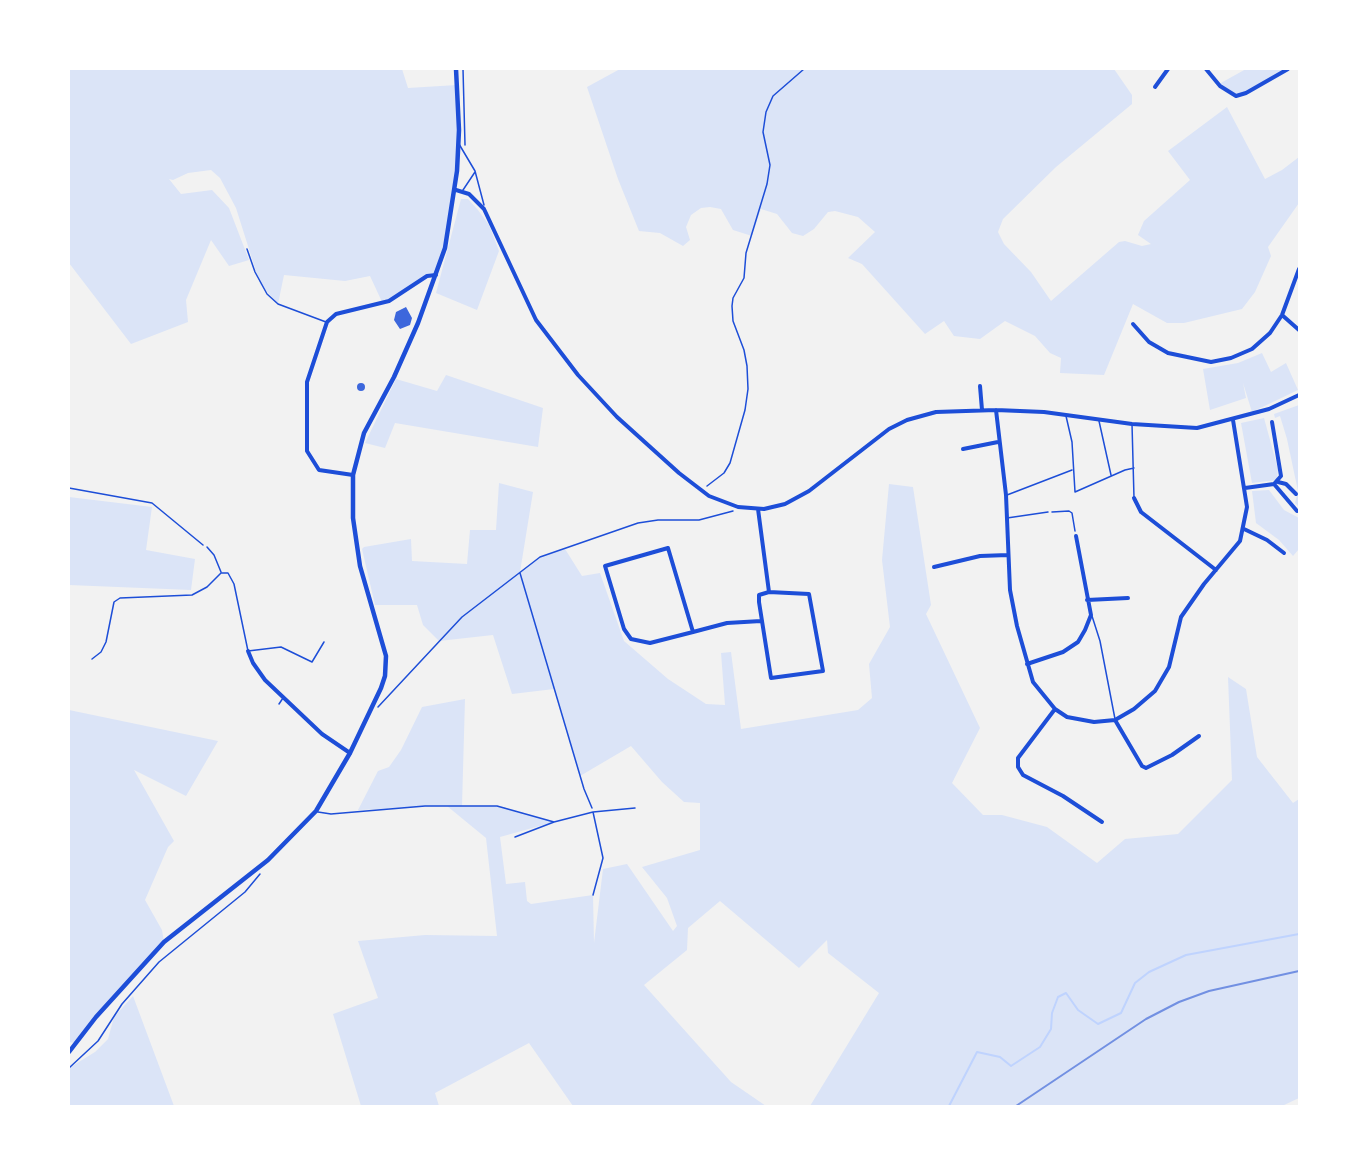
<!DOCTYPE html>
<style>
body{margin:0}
#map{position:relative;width:1368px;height:1175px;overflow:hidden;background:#f2f2f2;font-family:Quicksand,sans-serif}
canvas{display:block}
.frame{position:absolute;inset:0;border:70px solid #fff;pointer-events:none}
</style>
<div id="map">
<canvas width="1368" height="1175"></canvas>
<div class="frame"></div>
</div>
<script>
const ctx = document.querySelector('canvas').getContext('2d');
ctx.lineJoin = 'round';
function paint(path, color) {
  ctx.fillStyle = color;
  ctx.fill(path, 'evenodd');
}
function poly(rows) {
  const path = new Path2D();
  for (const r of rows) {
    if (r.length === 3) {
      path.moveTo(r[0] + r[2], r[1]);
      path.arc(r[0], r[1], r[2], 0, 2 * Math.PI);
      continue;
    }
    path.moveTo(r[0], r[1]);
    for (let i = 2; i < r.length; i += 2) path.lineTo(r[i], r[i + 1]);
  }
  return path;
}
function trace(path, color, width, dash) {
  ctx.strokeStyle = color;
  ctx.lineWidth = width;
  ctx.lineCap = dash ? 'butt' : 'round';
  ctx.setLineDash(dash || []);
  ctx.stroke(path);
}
paint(poly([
 [69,69,402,69,408,88,457,85,459,143,449,227,436,275,431,276,383,304,370,276,345,281,284,275,278,304,260,284,236,208,220,178,211,170,188,173,173,180,169,179,181,194,212,190,229,208,249,260,229,266,211,240,186,300,188,322,131,344,69,263],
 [620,69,1114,69,1132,95,1132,104,1056,167,1003,219,998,232,1004,244,1031,272,1051,301,1119,242,1125,241,1142,246,1151,244,1138,235,1144,221,1190,180,1168,151,1227,107,1265,179,1282,170,1299,157,1299,203,1268,247,1271,256,1255,292,1242,309,1184,323,1167,323,1133,304,1104,375,1060,373,1061,358,1050,353,1035,336,1005,321,980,339,954,336,944,321,925,334,862,264,848,258,875,232,858,217,835,211,828,212,814,229,803,236,792,233,777,214,761,209,752,236,733,230,721,209,710,207,701,208,691,215,686,227,690,240,683,246,660,233,639,231,618,179,587,87],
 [1246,69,1288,69,1236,96,1219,84],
 [461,199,468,199,478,210,489,225,499,251,477,310,436,293],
 [1262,353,1271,372,1286,363,1298,390,1252,412,1243,383,1246,398,1210,410,1203,369,1238,363],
 [446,375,543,408,538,447,395,423,385,448,365,443,396,379,437,391],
 [1299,405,1299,507,1295,503,1298,491,1287,439,1280,416,1275,418,1274,414],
 [1264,418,1278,469,1277,480,1252,483,1241,423],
 [499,483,533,492,520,572,540,557,565,549,582,576,600,573,624,641,668,679,706,704,725,705,721,653,731,652,741,729,858,710,872,698,869,664,890,627,882,560,889,484,913,487,931,605,926,614,980,728,952,783,983,815,1002,815,1047,827,1097,863,1125,839,1178,834,1232,780,1228,677,1246,689,1257,757,1293,803,1299,799,1299,1098,1282,1106,810,1106,879,993,828,953,827,940,799,968,720,901,688,928,687,950,644,985,731,1082,766,1106,573,1106,529,1043,435,1093,439,1106,361,1106,333,1014,378,998,358,941,425,935,497,936,486,838,447,806,358,810,378,771,389,767,401,750,422,707,465,699,462,806,497,806,554,822,500,837,506,884,525,882,527,901,531,904,593,895,594,943,603,869,627,864,673,931,677,926,667,898,642,867,700,850,700,803,684,802,662,782,631,746,580,776,554,689,512,694,493,635,439,641,423,625,417,605,375,605,362,549,364,547,411,539,412,561,467,564,470,530,496,530],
 [1269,490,1284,510,1299,518,1299,549,1293,556,1279,540,1256,523,1252,491],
 [69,497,152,507,146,550,195,559,191,590,69,585],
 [69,710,218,741,186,796,134,770,174,841,168,847,145,900,162,930,164,942,75,1043,69,1042],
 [133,996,174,1106,69,1106,69,1068,95,1052,108,1039,114,1017]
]), '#dbe4f7');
trace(poly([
 [949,1106,977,1052,1000,1057,1011,1066,1040,1047,1051,1029,1052,1013,1058,997,1066,993,1078,1010,1098,1024,1121,1013,1135,983,1149,972,1186,955,1299,934]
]), '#bfd3fe', 2);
paint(poly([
 [406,307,412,318,410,325,400,329,394,320,396,312],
 [361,387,4]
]), '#3d67dc');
trace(poly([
 [463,69,465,145],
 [707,486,724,473,730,463,745,410,748,389,747,366,744,350,733,321,732,306,733,298,744,278,746,253,767,184,770,165,763,132,766,112,773,96,804,69],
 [69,488,152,503,203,545],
 [1052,512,1069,511,1072,513,1075,531],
 [520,573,584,789,592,808],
 [378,707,462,617,540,557,638,523,658,520,699,520,733,511],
 [69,1068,98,1041,122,1004,159,962,245,892,260,874]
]), '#1d4ed8', 1.5);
trace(poly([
 [459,144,475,171,484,205],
 [463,190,475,172],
 [247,249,255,272,267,294,278,304,326,322],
 [1066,416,1072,442,1075,492,1125,470,1134,468],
 [1099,421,1111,475],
 [1132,424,1134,498],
 [1007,495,1072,470],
 [1007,518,1048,512],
 [207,547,214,555,221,572],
 [222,573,228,573,234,584,248,651,281,647,312,662,324,642],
 [1092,616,1100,641,1115,719],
 [92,659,101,652,106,642,114,602,120,598,192,595,207,587,221,573],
 [279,704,283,698],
 [318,812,331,814,425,806,497,806,554,822],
 [515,837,554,822,593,812,635,808],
 [593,895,603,858,593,812]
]), '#1d4ed8', 1.5);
trace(poly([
 [1206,69,1220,86,1236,96,1246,93,1288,69],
 [1155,87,1168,69],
 [456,190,469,194,484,209,536,320,578,375,617,417,679,473,709,496,738,507,764,509,785,504,809,491,889,429,907,420,936,412,996,410,1044,412,1132,424,1197,428,1269,409,1299,395],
 [1282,315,1299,330],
 [1133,324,1149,342,1168,353,1211,362,1231,358,1252,349,1270,333,1282,315,1299,269],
 [980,386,982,410],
 [996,410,1006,495,1010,590,1017,626,1033,682,1055,709,1067,717,1094,722,1115,720,1134,709,1155,691,1169,667,1181,617,1204,584,1240,541,1247,507,1233,420],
 [963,449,998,442],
 [353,475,319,470,307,451,307,382,327,322,336,314,389,301,427,276,436,275],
 [1278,482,1286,484,1296,494],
 [1274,484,1297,511],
 [1245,488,1274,484,1281,476,1272,422],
 [1134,498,1141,512,1216,570],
 [758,509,769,592,809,594,823,671,771,678,759,602,759,595,769,592],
 [1244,529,1267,540,1284,553],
 [934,567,980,556,1008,555],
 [1087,600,1128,598],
 [693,632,650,643,631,639,624,629,605,566,668,548,693,632,727,623,761,621],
 [248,651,253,663,265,680,322,734,350,753],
 [1027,664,1063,652,1078,642,1085,630,1091,615,1076,536],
 [1055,709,1018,758,1018,767,1023,775,1063,796,1102,822],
 [1115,720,1142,766,1146,768,1172,755,1199,736]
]), '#1d4ed8', 4);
trace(poly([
 [69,1052,96,1017,164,942,268,860,316,811,350,753,381,688,385,676,386,656,360,566,353,518,353,475,364,433,394,377,418,323,445,248,457,171,459,130,456,69]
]), '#1d4ed8', 4.5);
trace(poly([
 [1016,1106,1146,1019,1179,1002,1209,991,1299,971]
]), '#7290e2', 2);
</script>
